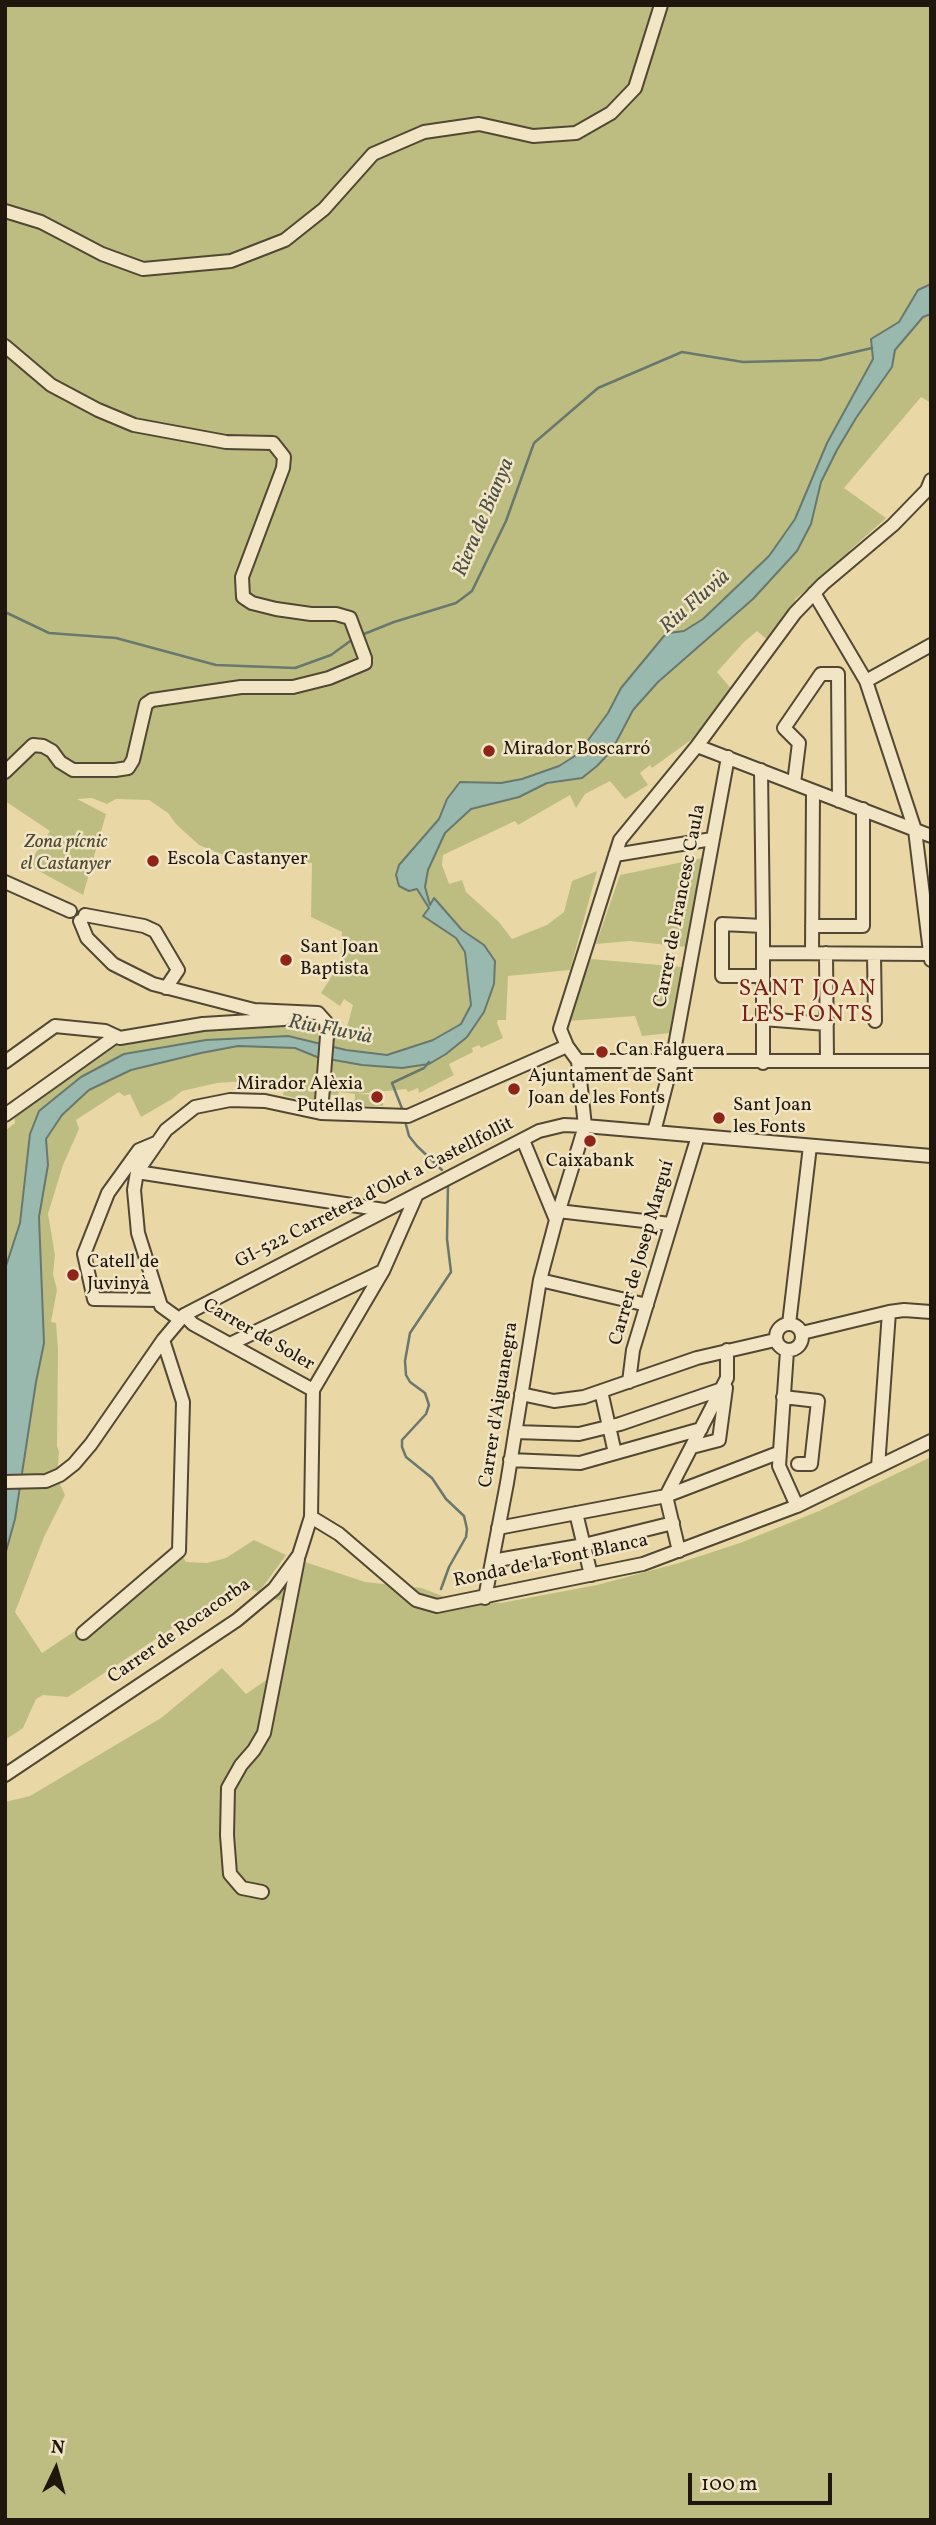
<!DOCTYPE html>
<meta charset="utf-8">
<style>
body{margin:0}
#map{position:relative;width:936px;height:2525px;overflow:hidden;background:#ead7a6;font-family:Vollkorn,serif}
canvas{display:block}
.frame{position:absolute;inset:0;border:7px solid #1f170d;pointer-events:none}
.north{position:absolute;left:21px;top:2434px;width:70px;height:70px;-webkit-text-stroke:5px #f1e5c5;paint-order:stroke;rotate:5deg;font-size:19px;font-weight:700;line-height:28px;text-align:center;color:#1f170d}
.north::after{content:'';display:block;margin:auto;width:24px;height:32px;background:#1f170d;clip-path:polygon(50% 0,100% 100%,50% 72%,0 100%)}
.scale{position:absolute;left:688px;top:2473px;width:144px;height:32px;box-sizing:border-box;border:4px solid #1f170d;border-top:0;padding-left:9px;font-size:21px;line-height:24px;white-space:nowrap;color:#1f170d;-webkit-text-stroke:5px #f1e5c5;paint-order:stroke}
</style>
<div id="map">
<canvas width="936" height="2525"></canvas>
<div class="frame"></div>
<div class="north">N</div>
<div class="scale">100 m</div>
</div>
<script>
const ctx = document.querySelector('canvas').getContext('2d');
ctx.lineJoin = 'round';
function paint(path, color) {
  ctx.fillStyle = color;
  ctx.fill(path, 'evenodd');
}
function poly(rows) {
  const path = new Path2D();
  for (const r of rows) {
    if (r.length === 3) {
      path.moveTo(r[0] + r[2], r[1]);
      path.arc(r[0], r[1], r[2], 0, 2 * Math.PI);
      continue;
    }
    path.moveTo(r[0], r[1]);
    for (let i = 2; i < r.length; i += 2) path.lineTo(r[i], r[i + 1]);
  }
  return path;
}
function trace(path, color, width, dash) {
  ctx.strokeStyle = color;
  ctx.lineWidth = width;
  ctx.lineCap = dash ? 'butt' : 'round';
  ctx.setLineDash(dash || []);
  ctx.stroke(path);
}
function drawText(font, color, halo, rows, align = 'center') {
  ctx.font = font + ' Vollkorn,serif';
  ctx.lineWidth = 5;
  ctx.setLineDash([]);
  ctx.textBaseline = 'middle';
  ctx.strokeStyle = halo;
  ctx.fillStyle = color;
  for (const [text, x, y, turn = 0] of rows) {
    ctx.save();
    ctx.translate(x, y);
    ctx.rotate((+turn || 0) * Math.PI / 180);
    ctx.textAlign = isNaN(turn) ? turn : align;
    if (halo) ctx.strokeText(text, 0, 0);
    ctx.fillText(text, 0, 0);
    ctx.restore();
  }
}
paint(poly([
 [5,5,931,5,931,403,921,397,844,488,886,518,849,551,851,554,795,599,796,604,770,642,757,631,744,642,717,672,733,691,702,732,652,768,650,765,640,773,648,785,625,799,610,781,585,794,576,808,570,795,518,825,515,821,443,855,442,865,449,884,462,880,466,892,499,922,512,939,547,925,564,912,572,881,597,871,570,970,508,976,506,1020,498,1020,497,1023,503,1038,481,1048,479,1045,472,1048,473,1052,449,1064,454,1075,419,1093,418,1088,408,1092,406,1089,357,1094,383,1095,383,1106,354,1106,355,1094,339,1092,338,1095,326,1094,317,1104,283,1095,286,1081,283,1081,283,1085,257,1080,217,1083,182,1091,172,1099,141,1117,130,1094,124,1096,119,1092,76,1120,79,1129,63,1165,48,1214,55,1255,53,1274,57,1290,51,1322,56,1323,58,1349,57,1446,59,1452,57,1478,65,1495,44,1537,15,1612,42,1653,123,1599,179,1551,186,1562,207,1563,226,1558,254,1540,286,1555,259,1592,239,1584,68,1697,43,1695,36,1699,23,1728,5,1740,5,1131,15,1123,14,1115,106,1048,124,1040,201,1026,304,1019,316,1021,325,1029,346,1031,353,1005,344,999,340,1006,321,993,340,963,342,932,311,917,312,863,249,860,221,854,199,845,176,824,168,813,149,800,116,799,107,804,92,798,77,799,106,814,83,895,28,865,50,831,5,801],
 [702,858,686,947,630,941,596,944,620,875],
 [591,959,682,967,670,1033,642,1036,635,1016,568,1021],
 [931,1457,931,2520,5,2520,5,1802,30,1796,161,1718,222,1668,246,1694,272,1676,284,1601,274,1599,299,1560,365,1582,422,1588,447,1598,501,1603,597,1585,679,1563,740,1543,819,1511]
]), '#bdbd82');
const water = poly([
 [931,284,931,314,923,317,895,350,892,367,856,418,837,450,821,482,811,524,797,551,753,599,658,682,633,710,612,750,597,766,582,778,547,783,519,797,471,809,445,833,428,870,425,887,430,905,434,898,462,930,484,945,495,961,494,984,484,1012,467,1037,446,1054,429,1064,402,1068,362,1065,317,1057,295,1048,238,1046,201,1053,131,1070,89,1090,62,1115,46,1139,48,1165,39,1217,44,1343,36,1382,15,1519,5,1555,5,1269,20,1223,30,1134,39,1111,81,1077,124,1054,206,1040,288,1036,346,1050,387,1055,433,1040,461,1024,471,1005,465,952,456,938,423,916,429,908,417,889,409,891,399,886,396,875,399,865,439,819,447,799,460,782,501,783,522,779,559,766,578,754,608,713,621,688,664,636,669,633,684,631,703,619,769,556,795,519,827,443,873,359,871,339,899,322,918,290,931,284]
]);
paint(water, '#99b8ae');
trace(water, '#68786e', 2);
trace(poly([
 [5,612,49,633,116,638,216,665,295,668,331,655,353,639],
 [359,636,394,622,456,603,472,591,506,521,534,443,598,388,682,352,743,362,820,360,872,348],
 [403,1111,392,1083,424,1068,429,1062],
 [405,1121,409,1136,417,1146,442,1170],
 [441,1589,449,1567,466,1537,467,1529,464,1516,446,1499,432,1478,406,1457,402,1447,402,1440,426,1414,429,1405,425,1393,410,1382,406,1375,405,1361,410,1333,451,1272,447,1239,448,1184]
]), '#68786e', 2.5);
const minor = poly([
 [5,211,41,222,102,254,143,269,231,261,285,240,324,209,373,154,424,132,479,124,533,136,576,133,611,113,635,88,661,5],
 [5,346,51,385,98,410,134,425,226,442,273,443,284,457,283,468,242,577,243,597,252,603,276,609,311,614,336,614,350,618,365,658,365,663,329,678,293,687,241,687,152,700,146,704,133,760,128,768,115,770,73,770,60,762,52,751,43,746,33,745,5,772],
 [814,593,866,681,915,830,931,960],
 [866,681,931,645],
 [697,746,931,836],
 [761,770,763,926],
 [794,783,799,743,784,728,821,674,838,674,839,801],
 [615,855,712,839],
 [5,882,70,911],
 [85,915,144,926,155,931,178,970,166,988],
 [80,921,87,938,113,964,153,984,254,1010,318,1013,326,1022,327,1036,321,1113],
 [812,926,863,926,863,809],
 [763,953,930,954],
 [812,953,813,792],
 [826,953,827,1060],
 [874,954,875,1021],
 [763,976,722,976,722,924,763,926,763,1063],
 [763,1019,827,1024],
 [578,1061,931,1061],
 [5,1062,55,1026,105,1031,120,1038,203,1024,284,1019],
 [5,1115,116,1036],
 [654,1132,672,1062,728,757],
 [523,1140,556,1220],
 [158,1142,139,1150,108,1193,84,1254,94,1299,159,1300],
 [137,1172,384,1210],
 [558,1211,670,1224],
 [540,1280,647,1305],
 [184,1315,193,1324,313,1390],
 [179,1319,161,1306,138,1233,134,1190,137,1172,166,1130,195,1107,230,1100,265,1101,321,1113,408,1116,567,1046],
 [789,1337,13],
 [789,1324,810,1146],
 [802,1333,889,1312,904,1310,931,1312],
 [230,1344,383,1271],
 [787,1351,779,1466,797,1506],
 [629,1382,633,1350,698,1136],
 [601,1391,615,1453],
 [521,1394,554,1401,584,1397,697,1358,775,1340],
 [783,1397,818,1401,811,1464,798,1464],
 [515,1432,579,1434,620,1424,722,1389],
 [692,1447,719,1440,726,1388],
 [510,1460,580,1463,701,1429],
 [878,1467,889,1312],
 [5,1482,46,1481,60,1475,74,1464,91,1444,163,1340,184,1315,539,1131,564,1125,585,1126,931,1156],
 [576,1513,591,1575],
 [311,1517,339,1534,416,1600,437,1606,643,1564,797,1506,931,1441],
 [498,1528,666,1496,778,1453],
 [679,1551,666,1496,727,1378,727,1350],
 [492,1561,584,1545,673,1523],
 [485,1598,507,1483,540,1280,556,1220,585,1126,578,1061,567,1046,560,1029,620,840,697,746,795,613,823,584,893,525,927,490,931,480],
 [83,1633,179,1551,183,1402,163,1340],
 [5,1775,237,1620,274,1589,299,1555,311,1517,313,1390,383,1271,417,1194],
 [262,1892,242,1888,230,1874,227,1835,228,1788,241,1765,254,1750,264,1733,298,1559]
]);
trace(minor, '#524733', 16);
trace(minor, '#f1e5c5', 12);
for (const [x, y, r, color] of [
 [489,751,7,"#8f2418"],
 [153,861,7,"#8f2418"],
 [286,960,7,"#8f2418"],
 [602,1052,7,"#8f2418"],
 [514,1089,7,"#8f2418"],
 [377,1097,7,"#8f2418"],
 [719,1118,7,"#8f2418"],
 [590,1141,7,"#8f2418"],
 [73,1275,7,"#8f2418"]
]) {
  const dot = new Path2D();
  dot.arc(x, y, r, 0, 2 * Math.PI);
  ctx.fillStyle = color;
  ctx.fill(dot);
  trace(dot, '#f1e5c5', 2.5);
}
drawText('19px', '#1f170d', '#f1e5c5', [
 ["Mirador Boscarró",503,751],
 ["Escola Castanyer",167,861],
 ["Sant Joan",300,949],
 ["Baptista",300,971],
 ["Can Falguera",616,1052],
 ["Ajuntament de Sant",528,1078],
 ["Joan de les Fonts",528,1100],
 ["Mirador Alèxia",363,1086,"right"],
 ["Putellas",363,1108,"right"],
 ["Sant Joan",733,1107],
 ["les Fonts",733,1129],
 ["Caixabank",590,1163,"center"],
 ["Catell de",87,1264],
 ["Juvinyà",87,1286]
], 'left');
drawText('italic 19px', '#4e4930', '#f1e5c5', [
 ["Zona pícnic",66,844],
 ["el Castanyer",66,866]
]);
drawText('19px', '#1f170d', '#f1e5c5', [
 ["Carrer de Francesc Caula",681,906,-79],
 ["GI-522 Carretera d'Olot a Castellfollit",375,1194,-27],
 ["Carrer de Josep Marguí",643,1253,-74],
 ["Carrer de Soler",258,1336,30],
 ["Carrer d'Aiguanegra",500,1405,-81],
 ["Ronda de la Font Blanca",551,1562,-12],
 ["Carrer de Rocacorba",180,1632,-35]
]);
drawText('italic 21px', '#4a4f45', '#f1e5c5', [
 ["Riera de Bianya",485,518,-67],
 ["Riu Fluvià",696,603,-41],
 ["Riu Fluvià",330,1031,11]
]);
ctx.letterSpacing = '2px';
drawText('23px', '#7a1f14', '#f1e5c5', [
 ["SANT JOAN",808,991],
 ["LES FONTS",808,1017]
]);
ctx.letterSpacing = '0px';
</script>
